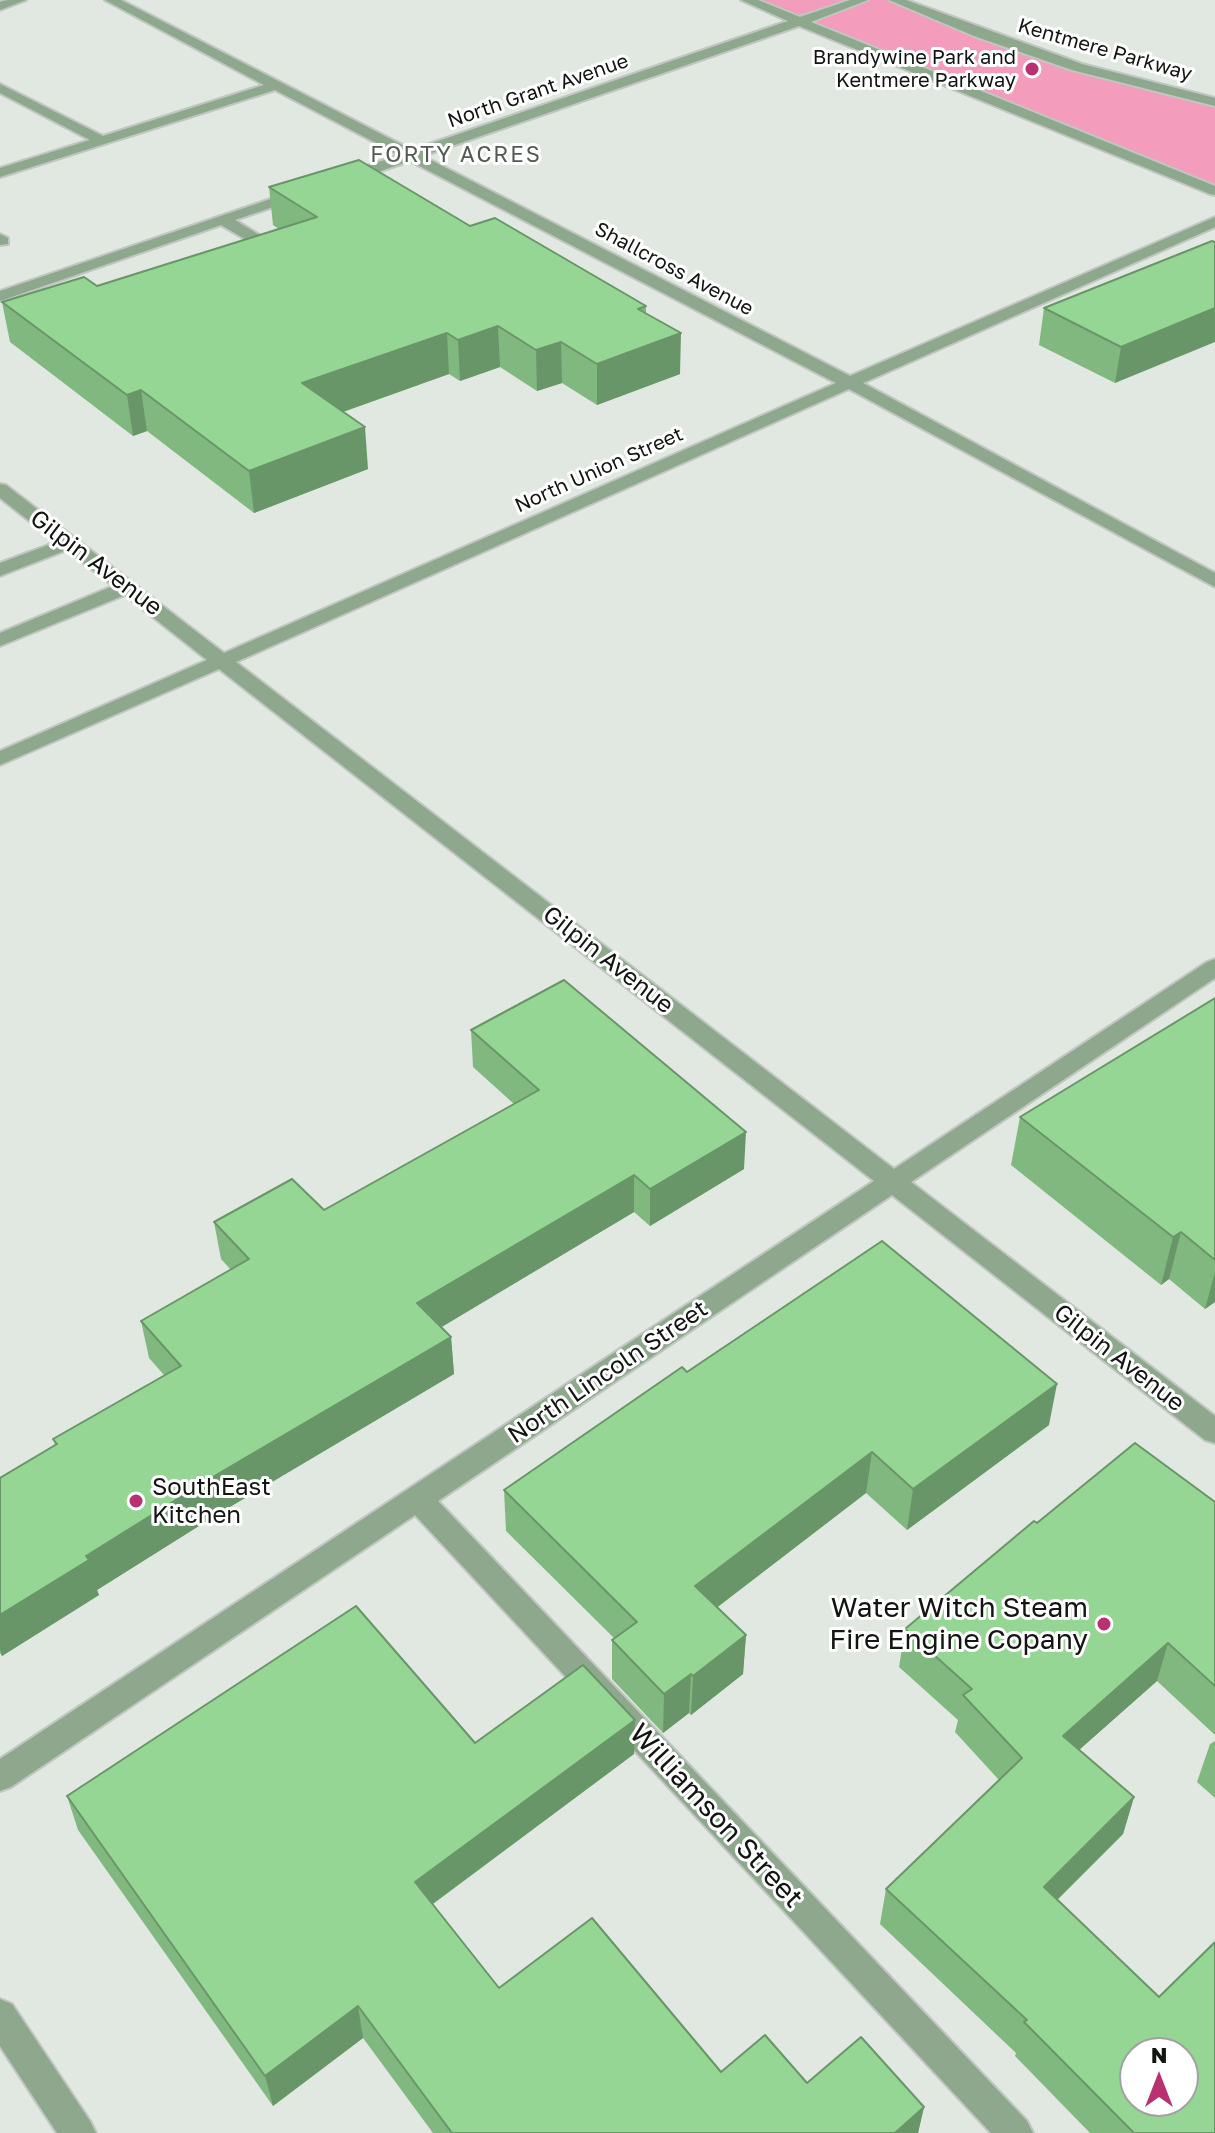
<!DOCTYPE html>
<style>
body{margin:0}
#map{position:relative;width:1215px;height:2133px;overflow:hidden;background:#e1e8e1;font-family:"Golos Text",sans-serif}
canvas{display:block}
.north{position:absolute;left:1119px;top:2037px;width:80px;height:80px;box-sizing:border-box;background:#fff;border:2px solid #a0a1a0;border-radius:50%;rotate:0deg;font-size:22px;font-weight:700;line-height:32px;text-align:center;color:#121512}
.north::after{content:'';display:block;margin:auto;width:28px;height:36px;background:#b93170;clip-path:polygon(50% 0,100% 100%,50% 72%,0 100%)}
</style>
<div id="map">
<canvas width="1215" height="2133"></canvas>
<div class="north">N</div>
</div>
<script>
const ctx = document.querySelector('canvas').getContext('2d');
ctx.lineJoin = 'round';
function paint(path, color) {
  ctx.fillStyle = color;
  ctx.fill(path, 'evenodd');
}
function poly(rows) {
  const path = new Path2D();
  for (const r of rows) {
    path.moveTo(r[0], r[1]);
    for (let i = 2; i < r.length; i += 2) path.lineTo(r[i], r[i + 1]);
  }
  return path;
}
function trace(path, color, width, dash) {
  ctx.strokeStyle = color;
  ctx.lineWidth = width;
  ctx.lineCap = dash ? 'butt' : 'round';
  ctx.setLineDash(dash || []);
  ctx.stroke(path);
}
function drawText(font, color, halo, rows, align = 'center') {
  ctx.font = font + ' "Golos Text",sans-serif';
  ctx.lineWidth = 6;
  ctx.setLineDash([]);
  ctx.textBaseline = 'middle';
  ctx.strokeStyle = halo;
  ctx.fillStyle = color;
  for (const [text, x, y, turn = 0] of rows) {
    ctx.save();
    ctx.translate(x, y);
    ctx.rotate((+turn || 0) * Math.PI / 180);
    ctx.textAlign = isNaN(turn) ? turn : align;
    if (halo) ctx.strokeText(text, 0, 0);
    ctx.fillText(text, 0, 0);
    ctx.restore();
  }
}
paint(poly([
 [747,0,895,0,1077,67,1215,102,1215,191]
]), '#f39cbb');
const minor = poly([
 [7,0,26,0,0,10,0,2,7,0],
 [105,0,121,0,412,150,788,21,741,0,758,0,800,17,850,0,868,0,811,22,1215,186,1215,195,1210,194,799,26,423,156,850,376,1215,217,1215,227,863,383,1215,573,1215,587,849,389,236,662,894,1169,1207,962,1215,959,1215,978,911,1182,1215,1416,1215,1443,1205,1440,892,1195,438,1501,1027,2121,1033,2133,991,2133,415,1515,11,1787,0,1791,0,1759,874,1181,219,669,0,765,0,751,207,660,125,595,0,646,0,633,113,586,67,550,0,576,0,563,56,542,0,498,0,484,6,485,224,653,836,383,410,161,348,182,338,182,338,176,399,155,275,90,0,177,0,168,90,140,0,93,0,84,103,136,264,85,105,0],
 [889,0,906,0,1082,64,1215,98,1215,106,1072,70,974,36,889,0],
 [300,189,305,190,305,196,235,220,266,239,274,253,264,260,254,260,251,257,258,251,255,245,221,225,0,301,0,291,300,189],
 [0,234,8,238,8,244,0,245,0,234],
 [0,1999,12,2004,90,2121,96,2133,57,2133,0,2046,0,1999]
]);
trace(minor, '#c0c6c0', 4);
paint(minor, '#8da88c');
paint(poly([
 [269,187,470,226,646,306,646,313,680,374,597,405,562,383,537,391,500,367,460,381,449,374,343,412,368,469,254,513,147,431,133,436,10,342,2,302,97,286,279,229,273,225],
 [1212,241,1115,383,1039,345,1044,308],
 [1215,998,1215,1302,1205,1309,1169,1279,1161,1285,1011,1165,1020,1117],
 [471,1030,744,1169,650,1226,634,1212,441,1327,451,1337,454,1374,218,1514,97,1590,99,1595,2,1656,0,1653,0,1478,55,1445,53,1439,164,1375,149,1358,141,1321,231,1270,221,1259,214,1222,324,1210,514,1104,473,1067],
 [1049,1425,907,1530,866,1493,717,1607,746,1635,743,1674,691,1715,689,1713,663,1733,612,1679,612,1640,614,1638,506,1531,504,1490],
 [1215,1502,1215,1735,1157,1681,1079,1750,1134,1797,1123,1834,1057,1900,1215,2133,1090,2133,1015,2056,1016,2053,880,1924,886,1889,999,1780,955,1732,958,1720,899,1667,905,1629,1037,1523],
 [1215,1741,1215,1798,1197,1782,1210,1744],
 [475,1743,634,1754,433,1904,499,1988,721,2072,807,2083,924,2107,918,2133,433,2133,363,2038,273,2106,78,1830,67,1796]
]), '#81b87f');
paint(poly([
 [1215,308,1215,342,1115,383,1121,347],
 [498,326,500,367,460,381,458,340],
 [447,333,449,374,306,425,302,383],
 [681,333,680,374,597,405,597,364],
 [561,342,562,383,537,391,536,350],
 [141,390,147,431,133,436,127,395],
 [365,427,368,469,254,513,249,471],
 [746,1132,744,1169,650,1226,650,1189],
 [634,1175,634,1212,420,1340,417,1303],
 [1181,1232,1169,1279,1161,1285,1173,1237],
 [1215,1272,1215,1302,1205,1309],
 [451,1337,454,1374,218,1514,97,1590,99,1595,2,1656,0,1649,0,1615,86,1556,211,1478],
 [1057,1384,1049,1425,907,1530,913,1489],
 [872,1452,866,1493,693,1626,695,1586],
 [746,1635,743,1674,691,1715,693,1676],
 [1168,1643,1157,1681,1053,1773,1063,1736],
 [691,1674,689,1713,663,1733,664,1694],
 [635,1720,634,1754,419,1914,415,1882],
 [1134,1797,1123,1834,1034,1923,1044,1887],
 [358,2006,363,2038,273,2106,265,2076],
 [924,2107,918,2133,895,2133]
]), '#699668');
const building = poly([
 [359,160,470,226,495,218,646,306,638,309,681,333,597,364,561,342,536,350,498,326,458,340,447,333,302,383,365,427,249,471,141,390,127,395,2,302,84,277,97,286,317,217,269,187,359,160],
 [1212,241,1215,242,1215,308,1121,347,1044,308,1212,241],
 [564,980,746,1132,650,1189,634,1175,417,1303,451,1337,211,1478,86,1556,89,1560,0,1615,0,1478,57,1444,53,1439,181,1366,141,1321,249,1259,214,1222,292,1179,324,1210,539,1090,471,1030,564,980],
 [1215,998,1215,1260,1181,1232,1173,1237,1020,1117,1215,998],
 [882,1241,1057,1384,913,1489,872,1452,695,1586,746,1635,693,1676,691,1674,664,1694,612,1640,637,1622,504,1490,682,1367,687,1372,882,1241],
 [1135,1443,1215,1502,1215,1686,1168,1643,1063,1736,1134,1797,1044,1887,1159,1997,1215,1942,1215,2133,1134,2133,1024,2022,1027,2020,886,1889,1022,1758,963,1695,972,1689,905,1629,1034,1521,1037,1523,1135,1443],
 [1135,2053,1183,2053,1183,2101,1135,2101,1135,2053],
 [356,1606,475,1743,583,1665,635,1720,415,1882,499,1988,592,1918,721,2072,765,2035,807,2083,861,2037,924,2107,895,2133,452,2133,358,2006,265,2076,67,1796,356,1606]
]);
paint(building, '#96d694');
trace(building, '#699668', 2);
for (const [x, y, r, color] of [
 [1032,69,8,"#b93170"],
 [136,1501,8,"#b93170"],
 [1104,1624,8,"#b93170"]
]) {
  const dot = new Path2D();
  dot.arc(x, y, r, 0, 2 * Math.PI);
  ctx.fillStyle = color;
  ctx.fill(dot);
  trace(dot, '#fff', 3);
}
drawText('20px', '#121512', '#fff', [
 ["Kentmere Parkway",1105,50,16],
 ["North Grant Avenue",538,91,-19],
 ["Shallcross Avenue",674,269,28],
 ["North Union Street",599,470,-24]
]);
drawText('20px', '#121512', '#fff', [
 ["Brandywine Park and",1016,58],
 ["Kentmere Parkway",1016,81]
], 'right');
ctx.letterSpacing = '2px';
drawText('22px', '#535953', '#fff', [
 ["FORTY ACRES",456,155]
]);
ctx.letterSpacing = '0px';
drawText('24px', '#121512', '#fff', [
 ["Gilpin Avenue",96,563,37],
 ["Gilpin Avenue",608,960,38],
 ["Gilpin Avenue",1119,1358,38],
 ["North Lincoln Street",608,1372,-34]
]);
drawText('24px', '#121512', '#fff', [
 ["SouthEast",152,1487],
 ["Kitchen",152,1515]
], 'left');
drawText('28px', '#121512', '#fff', [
 ["Water Witch Steam",1088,1608],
 ["Fire Engine Copany",1088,1640]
], 'right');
drawText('28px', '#121512', '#fff', [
 ["Williamson Street",716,1816,47]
]);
</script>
